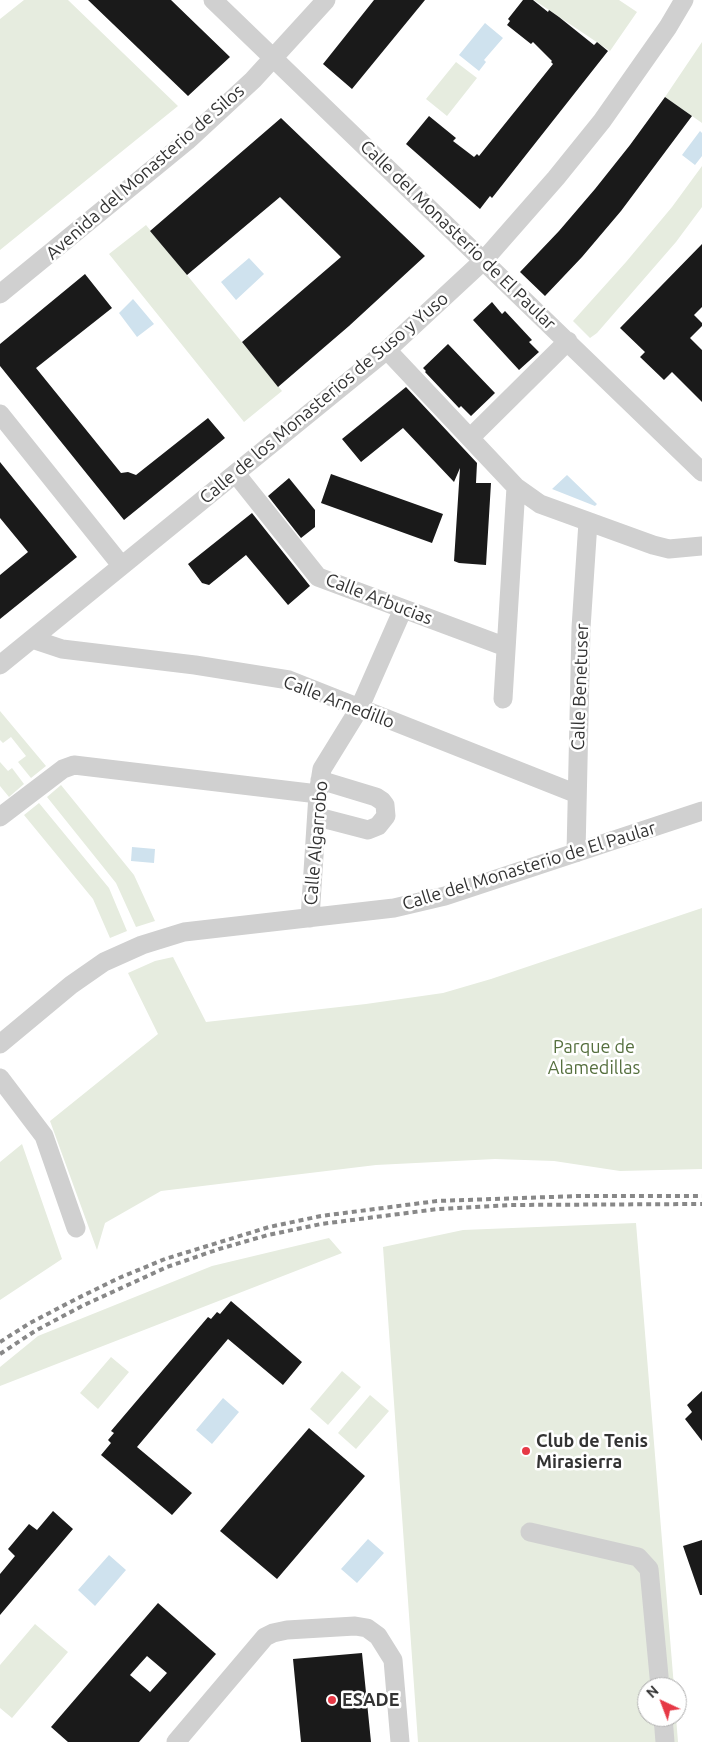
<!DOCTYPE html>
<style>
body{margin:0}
#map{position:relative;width:702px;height:1742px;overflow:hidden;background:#fff;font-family:Ubuntu,sans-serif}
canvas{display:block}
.north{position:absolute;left:637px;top:1677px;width:50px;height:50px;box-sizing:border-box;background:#fff;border:1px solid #adadad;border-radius:50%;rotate:317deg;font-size:14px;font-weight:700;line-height:20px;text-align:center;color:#333}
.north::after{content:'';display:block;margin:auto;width:18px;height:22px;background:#e63946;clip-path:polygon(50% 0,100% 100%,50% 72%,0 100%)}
</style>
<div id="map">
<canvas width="702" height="1742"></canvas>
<div class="north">N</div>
</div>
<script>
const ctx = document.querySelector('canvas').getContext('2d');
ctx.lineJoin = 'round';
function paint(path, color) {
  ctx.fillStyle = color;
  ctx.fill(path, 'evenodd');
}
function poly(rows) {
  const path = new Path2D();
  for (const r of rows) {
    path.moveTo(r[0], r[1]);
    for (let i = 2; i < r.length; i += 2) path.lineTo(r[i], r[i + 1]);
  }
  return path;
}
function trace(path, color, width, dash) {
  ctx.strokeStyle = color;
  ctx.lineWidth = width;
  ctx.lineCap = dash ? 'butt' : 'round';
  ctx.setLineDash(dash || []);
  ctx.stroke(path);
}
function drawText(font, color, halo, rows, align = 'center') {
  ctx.font = font + ' Ubuntu,sans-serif';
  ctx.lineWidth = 5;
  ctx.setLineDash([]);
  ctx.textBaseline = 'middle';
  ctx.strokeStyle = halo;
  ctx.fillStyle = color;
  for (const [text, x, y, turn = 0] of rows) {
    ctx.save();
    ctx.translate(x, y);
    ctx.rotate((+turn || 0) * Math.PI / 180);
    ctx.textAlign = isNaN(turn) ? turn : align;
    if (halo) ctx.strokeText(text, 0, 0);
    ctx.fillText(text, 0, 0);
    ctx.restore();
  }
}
paint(poly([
 [24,0,68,0,178,106,0,250,0,19],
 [534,0,619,0,637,12,610,51],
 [702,42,702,123,665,97],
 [456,62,477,78,447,116,426,99],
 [702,166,702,207,676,242,597,333,590,338,573,321,626,262,672,207],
 [146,225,282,391,244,422,109,254],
 [0,711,46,766,31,778,18,762,26,756,11,737,3,743,0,740],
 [0,762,8,771,12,768,24,784,9,797,0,786],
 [61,785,134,875,155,921,136,927,116,883,47,797],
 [39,803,109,888,127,931,110,938,93,899,24,815],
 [702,908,702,1169,620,1171,554,1161,495,1159,376,1165,161,1191,105,1223,97,1250,50,1121,158,1034,128,973,155,961,173,957,206,1022,366,1004,443,993,491,979],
 [22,1144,62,1259,0,1300,0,1162],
 [636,1223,674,1687,647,1687,647,1717,676,1717,678,1742,418,1742,383,1247,463,1230],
 [329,1238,342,1253,0,1386,0,1367,38,1336,212,1266],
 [111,1357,129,1372,98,1409,80,1393],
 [342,1371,361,1387,328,1425,310,1409],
 [370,1395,389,1411,356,1449,338,1433],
 [35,1624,68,1652,12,1718,0,1708,0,1665]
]), '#e6ecdf');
paint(poly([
 [485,23,503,38,484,60,486,62,479,71,459,55],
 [700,131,702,133,702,156,695,165,682,155],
 [249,258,264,274,236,300,221,282],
 [133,299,154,324,137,337,119,313],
 [567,475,597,504,595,506,552,489],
 [132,847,155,849,154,863,131,861],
 [223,1398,239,1412,212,1444,196,1430],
 [368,1539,384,1553,357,1583,341,1569],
 [109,1555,126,1570,95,1606,78,1590]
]), '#cfe2ee');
paint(poly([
 [88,0,171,0,230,57,188,96],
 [374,0,425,0,352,89,323,64],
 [523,0,533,0,548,12,549,10,559,17,594,45,597,42,608,51,492,198,490,196,480,209,406,144,429,116,456,138,453,141,474,157,477,154,479,156,553,64,551,62,552,61,533,42,531,44,507,25,510,21,508,19],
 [665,97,692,116,621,211,582,257,545,296,520,272,559,231,595,189,630,145],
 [281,118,425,256,349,326,278,387,242,342,341,257,280,197,187,275,150,231],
 [702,244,702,307,694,315,702,323,702,326,690,338,702,350,702,402,672,372,664,380,640,357,645,352,620,328],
 [85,274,112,308,36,368,121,473,128,472,136,475,208,418,225,438,124,520,0,366,0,344],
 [492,302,502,314,505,311,532,340,529,342,539,352,519,370,473,320],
 [448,344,495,393,471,416,461,406,459,408,425,372,426,371,423,368],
 [406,387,477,463,476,483,491,483,486,565,459,563,454,561,460,468,454,482,403,428,361,462,342,439],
 [0,462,77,557,0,619,0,575,28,552,0,518],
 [331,474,443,514,432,543,321,503],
 [289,478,315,510,315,527,301,538,268,496],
 [252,513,310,586,288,605,246,555,209,585,202,583,188,564],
 [231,1301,302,1362,283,1385,228,1339,137,1447,192,1493,172,1515,101,1455,111,1443,108,1440,114,1433,111,1431,208,1317,211,1319,217,1312,220,1314],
 [702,1391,702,1441,685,1419,692,1412,687,1405],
 [309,1428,365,1476,277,1579,220,1531],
 [53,1511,73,1529,0,1615,0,1574,15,1556,8,1549,29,1524,37,1530],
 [702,1540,702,1595,700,1595,683,1546],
 [158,1603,216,1654,139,1742,68,1742,51,1727],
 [147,1656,167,1673,150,1692,130,1675],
 [362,1653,371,1742,301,1742,293,1659]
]), '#1a1a1a');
trace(poly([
 [213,0,702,472],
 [0,294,187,141,253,80,326,0],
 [387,350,516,487,540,504,653,545,669,549,702,546],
 [0,414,121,565],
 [470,438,568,341],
 [236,474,318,577,506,647],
 [32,639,62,649,195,665,289,680,577,794],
 [0,665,387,350,484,260,556,178,602,121,668,27,684,0],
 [503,699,516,487],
 [0,817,63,769,74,765,318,794],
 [318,817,368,830,378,826,386,816,385,805,382,801,376,797,320,780],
 [576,853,581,628,588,522],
 [310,918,318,794,322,769,359,709,403,609],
 [0,1044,71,985,104,962,142,945,184,932,394,908,445,896,702,811],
 [0,1078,44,1136,76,1228],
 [530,1532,638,1557,649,1569,660,1687],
 [663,1717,665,1742],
 [176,1742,265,1637,273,1633,287,1630,355,1626,367,1628,378,1636,393,1660,400,1742]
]), '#d0d0d0', 19);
trace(poly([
 [0,1342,30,1323,78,1298,119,1278,165,1259,269,1227,321,1216,437,1201,579,1196,702,1196],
 [0,1354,35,1331,82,1306,167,1267,219,1249,268,1235,321,1224,438,1209,510,1205,702,1204]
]), '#888', 4, [5, 4]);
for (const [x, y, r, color] of [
 [526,1451,5,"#e63946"],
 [332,1700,5,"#e63946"]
]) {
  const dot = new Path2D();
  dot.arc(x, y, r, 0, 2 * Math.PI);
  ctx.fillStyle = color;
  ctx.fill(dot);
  trace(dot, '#fff', 2);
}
drawText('18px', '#333', '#fff', [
 ["Avenida del Monasterio de Silos",145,172,-41],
 ["Calle del Monasterio de El Paular",458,235,44],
 ["Calle de los Monasterios de Suso y Yuso",324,398,-40],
 ["Calle Arbucias",379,599,21],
 ["Calle Benetuser",580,687,-88],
 ["Calle Arnedillo",339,702,21],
 ["Calle Algarrobo",316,843,-85],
 ["Calle del Monasterio de El Paular",529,866,-17]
]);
drawText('18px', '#56703f', '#fff', [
 ["Parque de",594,1047],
 ["Alamedillas",594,1068]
]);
drawText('bold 18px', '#333', '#fff', [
 ["Club de Tenis",536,1441],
 ["Mirasierra",536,1462],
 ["ESADE",342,1700]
], 'left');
</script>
